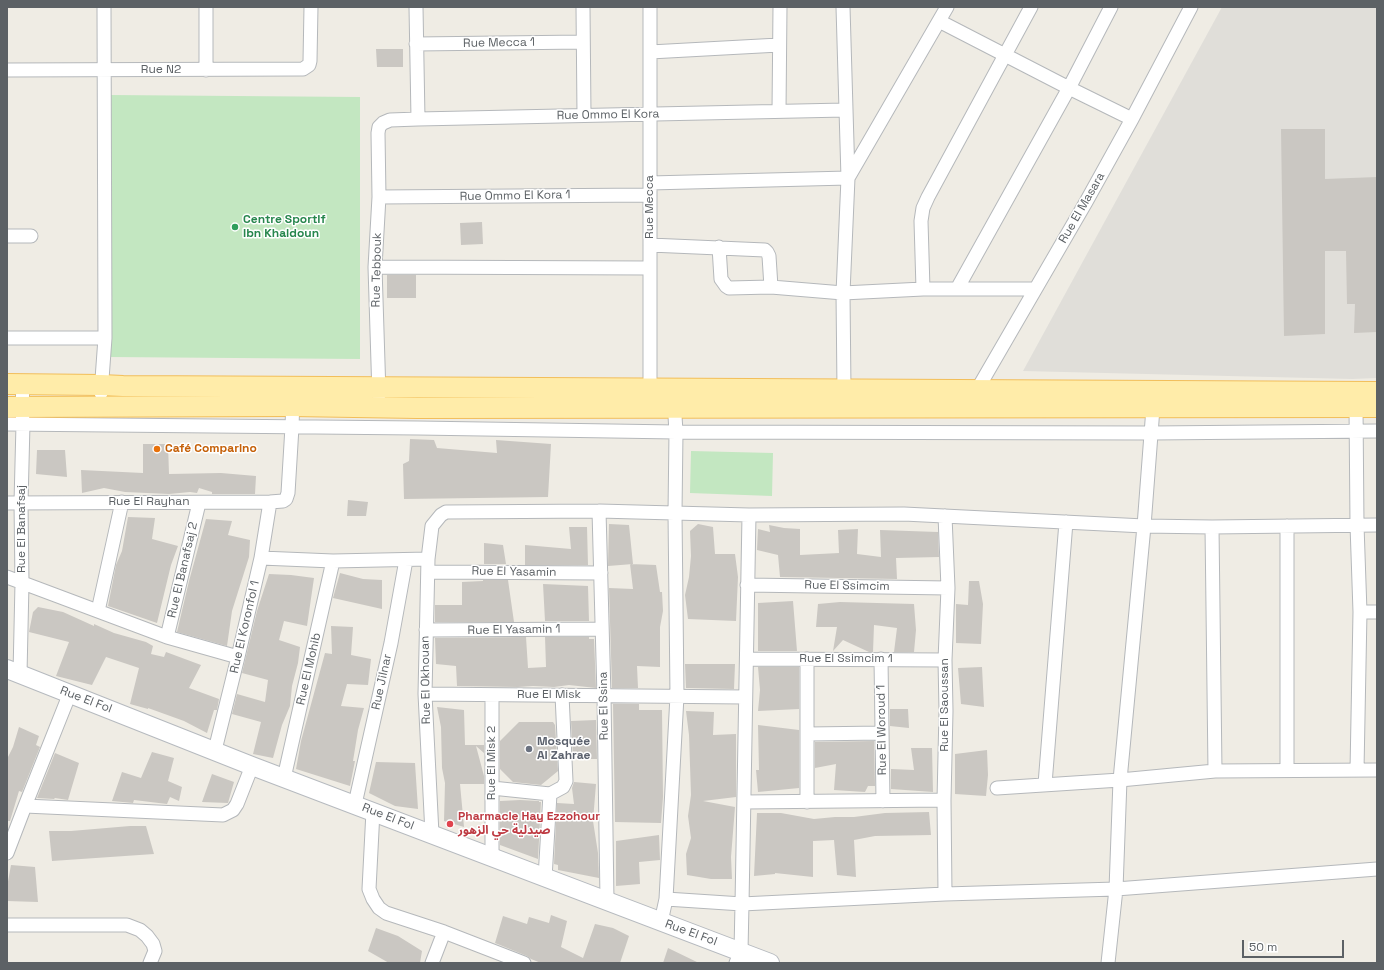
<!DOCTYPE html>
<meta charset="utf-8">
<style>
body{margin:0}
#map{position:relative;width:1384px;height:970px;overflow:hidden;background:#efece4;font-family:"Space Grotesk",sans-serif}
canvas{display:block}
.frame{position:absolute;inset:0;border:8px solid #5c6165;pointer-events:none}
.scale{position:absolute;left:1242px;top:940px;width:102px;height:18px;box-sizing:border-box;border:2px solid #5c6165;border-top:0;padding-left:5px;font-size:12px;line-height:14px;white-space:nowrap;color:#5c6165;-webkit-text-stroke:3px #fff;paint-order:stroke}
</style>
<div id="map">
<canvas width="1384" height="970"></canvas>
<div class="frame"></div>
<div class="scale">50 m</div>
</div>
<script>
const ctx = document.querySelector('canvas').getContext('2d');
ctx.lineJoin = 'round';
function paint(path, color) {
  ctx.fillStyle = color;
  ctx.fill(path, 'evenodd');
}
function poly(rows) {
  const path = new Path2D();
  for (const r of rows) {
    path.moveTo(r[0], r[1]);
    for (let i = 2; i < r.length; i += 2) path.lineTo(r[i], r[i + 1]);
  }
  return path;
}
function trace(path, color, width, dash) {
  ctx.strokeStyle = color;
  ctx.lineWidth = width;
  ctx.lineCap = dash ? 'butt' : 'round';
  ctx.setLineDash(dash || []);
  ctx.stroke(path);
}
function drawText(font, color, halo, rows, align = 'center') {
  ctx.font = font + ' "Space Grotesk","Noto Sans Arabic",sans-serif';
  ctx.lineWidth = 3;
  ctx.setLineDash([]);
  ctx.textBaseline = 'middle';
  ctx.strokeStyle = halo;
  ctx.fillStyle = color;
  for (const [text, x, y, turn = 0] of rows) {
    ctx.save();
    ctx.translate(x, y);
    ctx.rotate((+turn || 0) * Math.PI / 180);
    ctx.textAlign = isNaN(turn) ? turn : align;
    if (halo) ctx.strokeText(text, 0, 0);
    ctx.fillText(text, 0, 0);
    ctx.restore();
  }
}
paint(poly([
 [1222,7,1377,7,1377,378,1352,379,1023,371]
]), '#e0ded9');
paint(poly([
 [111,95,360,97,360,359,110,357],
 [691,451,773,453,772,496,690,493]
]), '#c3e7c1');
paint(poly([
 [376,49,403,49,403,67,377,67],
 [1281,129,1325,129,1325,179,1377,177,1377,332,1354,333,1355,304,1347,304,1346,251,1325,251,1325,334,1284,336],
 [482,222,483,244,461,245,460,223],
 [387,275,416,275,416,298,387,298],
 [410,439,434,440,437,448,497,453,496,440,551,444,548,497,404,499,403,464,409,461],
 [143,444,168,444,169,474,221,473,256,476,255,494,212,494,212,492,199,488,197,493,190,492,169,494,125,492,104,488,82,493,81,470,143,473],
 [37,450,65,450,67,477,36,474],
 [348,500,368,502,366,516,347,516],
 [128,517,155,518,152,539,178,546,171,565,157,623,108,606,116,565,122,551],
 [206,519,232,521,228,535,250,540,249,557,232,611,227,646,177,632,189,581],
 [609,524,629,525,633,564,608,566],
 [698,524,713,527,715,554,735,554,738,577,736,621,688,619,685,595,689,577,691,556,690,531],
 [769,525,784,528,800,529,800,555,839,553,838,530,858,529,857,554,881,557,880,530,938,532,939,557,896,558,897,579,780,577,778,555,757,550,758,529,770,532],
 [569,527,587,527,588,565,525,565,525,545,571,549],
 [484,543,503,545,506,564,484,564],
 [630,564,656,565,660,592,662,592,663,611,660,627,660,667,637,666,638,688,612,688,609,588,633,589],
 [340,573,363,579,382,580,382,609,333,598],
 [269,574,291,575,314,578,307,626,284,621,279,640,300,647,298,663,292,686,290,706,282,725,273,758,253,754,261,722,232,714,237,694,265,702,268,680,242,673,257,611],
 [483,580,508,580,514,622,435,622,435,605,462,605,462,582,483,581],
 [969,581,979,581,983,604,981,644,956,643,956,604,968,605],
 [543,584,588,586,589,621,545,621],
 [793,601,797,651,758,651,758,603],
 [840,602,914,604,916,630,914,652,894,652,897,628,874,625,873,652,869,652,843,640,833,651,837,627,816,627,818,604],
 [38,607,63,612,94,626,94,624,114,633,146,642,153,646,151,654,164,657,166,652,201,665,189,688,219,699,217,710,214,710,207,733,184,721,148,708,148,709,130,704,139,668,106,657,92,685,56,676,69,642,29,632,33,612],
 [331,626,353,627,351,655,371,659,368,685,347,684,341,706,364,708,358,730,353,761,355,761,350,786,296,769,301,741,325,653,332,654],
 [526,637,528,668,546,667,545,637,589,637,589,639,594,639,596,688,569,685,554,687,533,686,518,687,457,686,456,666,436,664,435,638],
 [685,664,735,664,734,689,686,688],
 [758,667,799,667,799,709,758,711,760,690],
 [982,667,984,707,961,704,958,668],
 [613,704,639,704,639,710,662,710,663,797,661,823,615,822],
 [437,707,464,710,465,745,484,745,484,753,476,746,484,776,484,784,460,784,464,827,444,821,445,783,442,768,441,727],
 [890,709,908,709,909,728,890,726],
 [686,711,714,712,713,735,736,734,736,797,703,801,735,807,731,857,732,879,711,879,687,875,686,854,691,838,688,816,691,795,689,735],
 [596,720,597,759,573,759,571,721],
 [519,722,553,722,555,725,558,771,541,785,513,782,500,769,500,741],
 [758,725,799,730,799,788,758,792,756,770,759,770],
 [19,727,39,736,36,745,40,747,22,792,19,791,10,821,7,821,7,759,13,747],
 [874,741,875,786,868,786,865,792,834,790,836,764,815,768,815,742],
 [911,748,932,748,933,792,891,789,891,769,914,770],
 [987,750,988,775,986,796,955,794,955,754],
 [152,752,174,758,168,781,182,787,179,801,170,797,167,804,134,800,133,803,112,801,122,772,141,778],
 [55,753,79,763,68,800,55,798,54,799,37,798],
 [376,762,415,763,418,809,395,806,369,793],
 [212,774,234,782,228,803,202,802],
 [574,782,596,784,593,821,598,853,599,878,558,870,558,865,554,864,557,803,574,804,572,788],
 [520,800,539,801,539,802,541,802,538,859,500,845,500,801],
 [929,812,931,835,875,836,854,840,856,877,837,875,834,840,813,841,813,877,775,873,775,874,754,876,757,813,781,813,814,819,835,817,854,817,885,813],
 [130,826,146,826,154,854,52,861,49,831,71,831],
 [659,835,660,860,639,862,640,884,616,886,616,841],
 [11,865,35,867,38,902,7,901,7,887],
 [551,915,567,921,561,947,583,958,595,924,613,928,629,936,620,963,541,963,531,959,527,956,495,943,503,916,527,924,529,917,549,923],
 [376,928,398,936,422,951,420,963,389,963,368,951],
 [668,948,699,963,663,963]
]), '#cac7c2');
const street = poly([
 [416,7,418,119],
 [583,7,584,115],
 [650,7,650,396],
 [843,7,848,178,843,293,844,390],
 [939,21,1069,88,1132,119],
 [416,44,583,42],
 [650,52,779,45],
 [7,70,303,69,309,65,310,61,311,7],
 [206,70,206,7],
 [779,111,780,7],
 [650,183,848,178,947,7],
 [379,197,650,195],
 [7,236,31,236],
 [650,245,765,250,767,252,769,256,771,287],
 [719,247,721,279,726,286,729,288,771,287,843,293,923,289,1034,289],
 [375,267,650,268],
 [923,289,921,221,923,208,928,197,1031,7],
 [957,289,1069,88,1111,7],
 [7,338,105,338],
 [101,393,105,338,104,7],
 [379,395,375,267,379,197,378,133,379,127,383,123,390,120,418,119,845,110],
 [976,395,977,390,1086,202,1132,119,1191,7],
 [1356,407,1357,525,1360,612,1357,770],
 [7,424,418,428,676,432,1152,433,1377,431],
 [7,503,270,502,283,501,286,499,288,493,292,427,293,398],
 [599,511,604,696,607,901],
 [1287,526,1287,770],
 [1212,527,1215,771],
 [261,558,333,561,428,559],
 [428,572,601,573],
 [7,577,167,637,238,657],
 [747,585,948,588],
 [98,611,122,502],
 [1360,612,1377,612],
 [426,630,602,629],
 [167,637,199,503],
 [747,659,945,660],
 [807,659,807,802],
 [881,659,883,801],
 [20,674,22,583,21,503,23,424,22,407,23,384],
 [425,694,745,697],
 [808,734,882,733],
 [215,750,238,657,261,558,270,502],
 [284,778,333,561],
 [1045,784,1066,522],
 [492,788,550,794],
 [997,788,1120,780,1215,771,1377,770],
 [745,802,944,800],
 [355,804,391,643,406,560],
 [25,806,223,815,233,810,237,804,252,766],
 [373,811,369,889,373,899,379,908,386,913,444,932,524,963],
 [432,834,425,694,428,559,432,526,441,515,446,512,599,511,749,515,904,514,1144,526,1212,527,1377,525],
 [7,853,25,806,70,693],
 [492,856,492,695],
 [545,878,550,794,563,787,566,781,562,695],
 [945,894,944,800,946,711,945,660,948,588,945,516],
 [666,899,742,904,945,894,1116,889,1377,869],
 [661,922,666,899,677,696,675,513,676,432,674,400],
 [7,925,127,925,140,930,147,936,153,944,155,951,150,963],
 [432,963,444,932],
 [736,963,741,951,742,904,749,515],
 [1108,963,1116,889,1120,780,1144,526,1153,408]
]);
const secondary = poly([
 [7,669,252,766,770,963]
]);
const primary = poly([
 [7,384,101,385,123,386,1377,392],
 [7,407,292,406,417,408,1377,407]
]);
trace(street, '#b5b8bb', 15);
trace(secondary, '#b6babf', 20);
trace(primary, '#f2be5a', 22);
trace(street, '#fff', 13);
trace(secondary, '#fff', 18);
trace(primary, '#ffeca9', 20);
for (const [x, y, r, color] of [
 [235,227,4,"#2e9e5b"],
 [157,449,4,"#e8710a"],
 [529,749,4,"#6b7280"],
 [450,824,4,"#e0444e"]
]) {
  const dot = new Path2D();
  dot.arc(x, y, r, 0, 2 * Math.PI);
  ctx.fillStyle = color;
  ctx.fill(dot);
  trace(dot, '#fff', 1.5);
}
drawText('12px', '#5c6165', '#fff', [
 ["Rue Mecca 1",499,43,-1],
 ["Rue N2",161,70],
 ["Rue Ommo El Kora",608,115,-1],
 ["Rue Ommo El Kora 1",515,196,-1],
 ["Rue Mecca",650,207,-90],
 ["Rue El Masara",1082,208,-60],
 ["Rue Tebbouk",377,270,-89],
 ["Rue El Rayhan",149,502],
 ["Rue El Banafsaj",22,529,-90],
 ["Rue El Banafsaj 2",183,570,-77],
 ["Rue El Yasamin",514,572,1],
 ["Rue El Ssimcim",847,586,1],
 ["Rue El Koronfol 1",245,627,-77],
 ["Rue El Yasamin 1",514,630,-1],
 ["Rue El Ssimcim 1",846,659],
 ["Rue El Mohib",309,669,-77],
 ["Rue El Okhouan",426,680,-91],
 ["Rue Jilnar",382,682,-78],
 ["Rue El Misk",549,695],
 ["Rue El Fol",86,700,21],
 ["Rue El Saoussan",945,705,-90],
 ["Rue El Ssina",604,706,-91],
 ["Rue El Woroud 1",882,730,-91],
 ["Rue El Misk 2",492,763,-90],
 ["Rue El Fol",388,817,21],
 ["Rue El Fol",691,933,20]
]);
drawText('bold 12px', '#27864d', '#fff', [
 ["Centre Sportif",243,220],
 ["Ibn Khaldoun",243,234]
], 'left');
drawText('bold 12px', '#c56008', '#fff', [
 ["Café Comparino",165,449]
], 'left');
drawText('bold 12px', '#5b616d', '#fff', [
 ["Mosquée",537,742],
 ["Al Zahrae",537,756]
], 'left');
drawText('bold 12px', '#be3a42', '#fff', [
 ["Pharmacie Hay Ezzohour",458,817],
 ["صيدلية حي الزهور",458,831]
], 'left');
</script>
